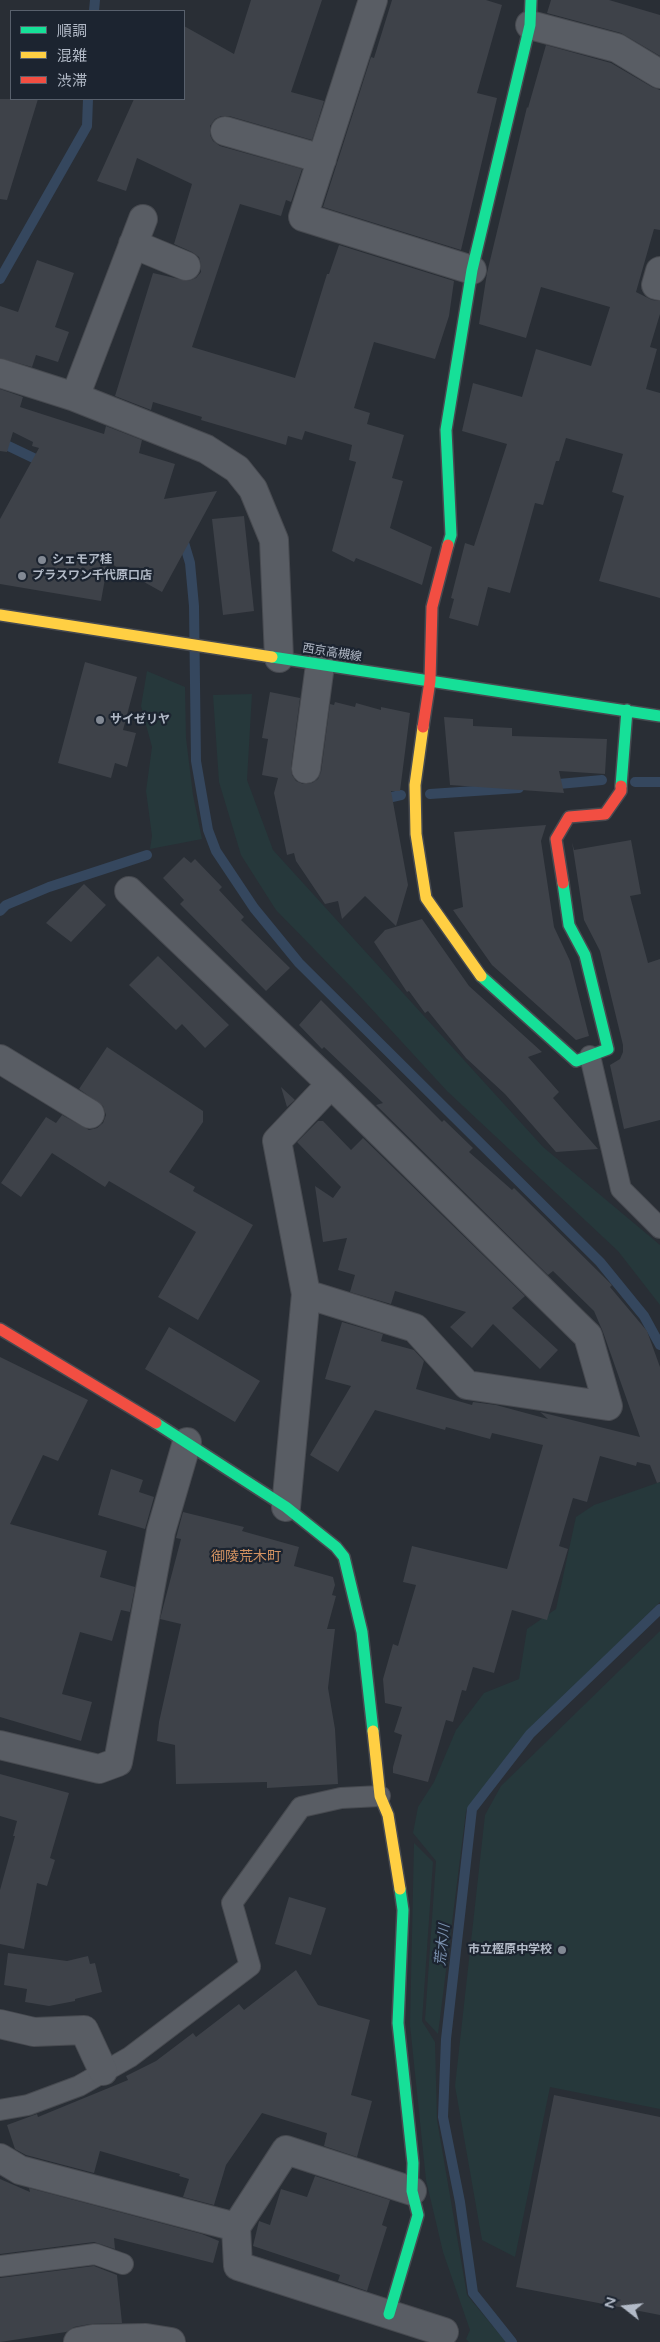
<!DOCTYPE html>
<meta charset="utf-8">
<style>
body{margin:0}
#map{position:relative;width:660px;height:2342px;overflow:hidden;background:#292e35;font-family:"Varela Round","Noto Sans JP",sans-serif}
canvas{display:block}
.legend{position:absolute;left:10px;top:10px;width:175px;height:90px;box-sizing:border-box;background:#1c2430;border:1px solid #58606c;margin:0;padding:6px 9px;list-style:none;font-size:15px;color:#b2bac7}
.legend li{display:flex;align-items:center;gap:10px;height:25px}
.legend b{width:25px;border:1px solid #58606c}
.north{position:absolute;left:600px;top:2282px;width:50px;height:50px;-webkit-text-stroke:4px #1c2430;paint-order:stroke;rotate:286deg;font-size:14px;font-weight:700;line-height:20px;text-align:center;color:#b2bac7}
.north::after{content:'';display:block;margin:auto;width:18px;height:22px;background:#b2bac7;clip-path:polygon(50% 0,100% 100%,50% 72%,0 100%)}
</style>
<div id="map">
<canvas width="660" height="2342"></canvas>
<ul class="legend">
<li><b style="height:6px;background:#16e098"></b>順調</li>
<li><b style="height:6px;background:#ffcf43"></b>混雑</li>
<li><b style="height:6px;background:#f24e42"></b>渋滞</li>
</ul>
<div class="north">N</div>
</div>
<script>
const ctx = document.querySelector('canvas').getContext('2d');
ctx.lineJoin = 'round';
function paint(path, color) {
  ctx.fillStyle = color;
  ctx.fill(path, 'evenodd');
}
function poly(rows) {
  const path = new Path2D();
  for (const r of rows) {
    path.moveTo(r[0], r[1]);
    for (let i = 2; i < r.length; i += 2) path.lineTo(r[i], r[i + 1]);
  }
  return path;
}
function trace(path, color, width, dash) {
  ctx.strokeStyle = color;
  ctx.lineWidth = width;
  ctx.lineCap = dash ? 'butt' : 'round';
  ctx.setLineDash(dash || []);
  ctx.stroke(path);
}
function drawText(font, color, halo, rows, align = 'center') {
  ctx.font = font + ' "Varela Round","Noto Sans JP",sans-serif';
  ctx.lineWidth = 4.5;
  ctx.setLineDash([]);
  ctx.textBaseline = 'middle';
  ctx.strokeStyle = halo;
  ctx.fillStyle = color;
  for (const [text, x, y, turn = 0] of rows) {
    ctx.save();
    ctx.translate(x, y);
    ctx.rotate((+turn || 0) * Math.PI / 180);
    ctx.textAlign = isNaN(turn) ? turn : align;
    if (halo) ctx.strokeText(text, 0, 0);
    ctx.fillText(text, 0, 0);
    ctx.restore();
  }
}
paint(poly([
 [147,671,185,687,186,738,193,795,202,839,150,849,152,836,146,791,152,747,141,706],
 [252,694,247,780,273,850,543,1147,660,1245,660,1305,618,1251,447,1091,356,992,276,910,241,855,219,782,213,695],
 [660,1482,660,1602,519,1740,466,1811,438,2034,425,2020,436,1861,413,1833,418,1807,434,1782,456,1730,484,1693,519,1679,527,1629,556,1609,576,1517,594,1505],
 [660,1631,660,2109,550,2087,515,2257,482,2240,455,2086,485,1815,501,1786],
 [414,1843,433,1862,422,2021,435,2042,437,2120,467,2295,506,2342,469,2342,466,2339,470,2330,443,2252,426,2180,410,2025]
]), '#26383b');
trace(poly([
 [94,11,95,0],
 [0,279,87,126,88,99],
 [0,442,44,463],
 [182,536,190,563,194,606,196,761,208,830,216,851,254,908,299,963,600,1262,644,1316,660,1345],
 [635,782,660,782],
 [548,785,602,780],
 [430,794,519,788],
 [379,800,401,795],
 [0,911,6,905,49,887,147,855],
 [512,2342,473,2293,460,2202,443,2117,446,2039,472,1809,530,1734,660,1609]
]), '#35475e', 10);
paint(poly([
 [251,0,322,0,291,92,324,101,312,140,229,116,221,116,215,119,210,126,210,135,213,141,220,146,302,169,291,202,286,200,281,216,240,204,192,347,295,378,327,274,329,274,339,245,454,281,449,316,435,359,374,342,354,408,370,413,367,424,404,435,392,478,403,481,390,528,432,547,422,585,356,558,354,562,332,551,356,462,349,460,352,445,305,431,302,440,288,436,286,445,201,420,202,417,153,402,151,410,115,396,153,273,188,281,196,278,201,272,201,264,199,257,192,252,174,244,192,184,137,158,126,191,97,181,134,99,184,99,184,26,234,54],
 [392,0,486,0,502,5,477,93,497,98,461,250,323,207,371,57,374,58],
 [551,0,609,0,660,15,660,56,621,33,547,13],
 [546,45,611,63,652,87,660,90,660,230,654,229,636,292,652,300,660,301,660,314,650,347,657,349,646,389,660,393,660,598,599,581,624,496,612,492,623,454,566,438,559,461,556,461,543,505,535,503,510,593,488,587,478,626,449,618,454,599,451,598,465,543,474,546,507,444,462,431,473,383,522,397,536,349,591,366,610,307,541,287,526,338,479,324,487,273,527,107,528,108],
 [0,99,38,99,7,200,0,199],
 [37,260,74,273,55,327,69,332,58,362,36,355,32,367,0,358,0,306,18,312],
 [0,389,23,397,20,407,104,434,106,426,142,440,139,453,175,464,164,499,217,491,162,592,108,562,101,601,0,584,0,519,39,448,32,446,33,442,13,432,7,452,0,451],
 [244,516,254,611,223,615,212,519],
 [85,662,137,677,123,730,136,733,127,767,115,763,111,778,58,763],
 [270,692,300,698,291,767,292,775,296,781,303,784,312,783,318,779,321,772,330,704,334,705,335,702,355,707,356,703,381,710,381,707,410,713,400,791,391,791,408,885,396,926,365,896,342,919,338,901,325,904,296,861,294,853,287,855,274,793,278,778,262,775,268,739,262,738],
 [444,717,473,719,473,726,512,728,512,736,607,739,605,774,559,771,564,793,450,785],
 [546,825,541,841,554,927,570,961,589,1036,576,1040,492,965,453,910,463,907,454,832],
 [631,840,641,894,630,896,648,963,660,959,660,1120,624,1129,610,1065,620,1059,623,1052,623,1045,600,951,584,920,572,842,574,850],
 [184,857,191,863,195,859,222,887,219,890,244,917,241,920,290,968,266,991,180,904,184,900,163,878],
 [84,884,106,905,71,942,46,923],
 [422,919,469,986,542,1052,528,1057,559,1092,553,1098,598,1149,556,1152,505,1094,466,1058,428,1011,425,1013,409,991,407,992,374,942,385,930],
 [158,956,229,1025,205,1048,182,1024,176,1030,129,985],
 [321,1000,442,1122,444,1120,473,1148,469,1152,512,1190,514,1188,612,1285,610,1287,647,1331,660,1367,660,1482,657,1483,650,1465,637,1462,636,1466,600,1456,587,1502,573,1498,559,1546,568,1549,547,1620,512,1610,494,1673,473,1667,466,1691,462,1690,453,1722,446,1720,428,1782,393,1773,393,1767,402,1735,394,1732,402,1707,385,1703,383,1679,393,1644,398,1646,416,1585,403,1582,412,1546,507,1569,543,1445,492,1433,490,1439,446,1427,445,1430,375,1410,338,1472,310,1455,351,1386,325,1379,342,1322,383,1334,381,1341,414,1350,424,1361,416,1389,472,1405,473,1402,496,1405,548,1419,540,1412,640,1437,603,1332,594,1311,553,1271,548,1275,376,1105,383,1103,324,1047,322,1049,299,1025],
 [107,1047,203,1111,203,1122,169,1172,195,1187,193,1191,253,1225,198,1320,158,1297,196,1232,109,1181,105,1187,52,1153,21,1197,1,1183,46,1117,56,1123,62,1115,89,1130,97,1128,103,1123,106,1115,103,1106,79,1089],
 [281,1087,295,1100,287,1107],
 [318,1121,323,1121,351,1150,363,1138,525,1296,512,1308,558,1350,540,1369,493,1324,472,1348,450,1327,466,1312,395,1291,391,1304,350,1292,355,1275,338,1270,347,1238,323,1242,315,1186,333,1198,341,1187,297,1142],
 [169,1327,260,1381,235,1422,145,1369],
 [0,1357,88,1400,58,1461,43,1455,10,1524,107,1551,100,1577,135,1587,130,1612,121,1610,112,1641,80,1632,62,1694,92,1702,81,1741,0,1717],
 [111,1469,143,1480,139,1492,154,1497,145,1529,98,1515],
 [183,1512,244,1527,242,1531,299,1547,294,1566,333,1577,335,1585,332,1595,336,1596,327,1629,335,1629,328,1688,335,1729,338,1784,267,1788,267,1782,176,1784,175,1745,157,1741,159,1722,181,1624,160,1619,181,1539,176,1538],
 [0,1774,69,1793,50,1858,55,1860,47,1886,37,1883,24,1949,0,1944,0,1890,15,1836,13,1836,17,1821,0,1816],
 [289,1897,326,1908,311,1955,275,1944],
 [8,1953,67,1961,88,1956,90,1964,95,1963,102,1992,75,1999,75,2001,49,2006,25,2002,27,1989,4,1985],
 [296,1970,318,2005,370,2020,351,2095,372,2101,357,2157,324,2146,327,2133,262,2113,226,2165,214,2205,183,2197,189,2179,179,2176,180,2174,100,2151,94,2173,26,2155,15,2149,7,2125,37,2114,38,2117,128,2080,126,2076,156,2061,193,2033,196,2037,239,2004,244,2010],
 [554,2095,660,2117,660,2315,516,2287],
 [315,2176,390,2200,382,2225,387,2227,367,2291,338,2281,340,2275,253,2246,259,2221,270,2225,281,2189,307,2197],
 [0,2179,30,2192,29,2188,202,2234,219,2241,213,2263,114,2238,115,2249,94,2242,0,2254],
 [94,2266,117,2275,122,2323,90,2324,74,2327,66,2332,0,2342,0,2278]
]), '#3e4249');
const lane = poly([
 [590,1056,621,1189,660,1228],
 [0,2110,28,2105,79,2086,130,2057,250,1966,232,1903,301,1807,341,1798,380,1796],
 [0,2266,95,2254,123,2264]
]);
const street = poly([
 [373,0,303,217,472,270],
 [530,25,617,48,660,74],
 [225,131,322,159],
 [133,244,186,266],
 [660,271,656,285,660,286],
 [0,373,75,397,206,449,237,469,253,489,274,540,279,658],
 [75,397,143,219],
 [306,769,320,665],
 [129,891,331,1084,588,1336,608,1406,467,1385,415,1328,306,1294],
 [0,1059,90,1114],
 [286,1507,306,1294,277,1141,331,1084],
 [0,1745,99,1769,118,1762,161,1531,187,1442],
 [0,2024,34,2032,84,2030,103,2071],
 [0,2158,20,2170,236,2227],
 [412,2191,286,2150,236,2227,238,2266,444,2332],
 [78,2342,93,2339,146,2338,171,2342]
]);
const fast = poly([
 [448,545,451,535,446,430,472,270,530,25,531,0],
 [272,657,660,716],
 [621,786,627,710],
 [481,976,576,1061,608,1049,585,955,569,925,563,883],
 [156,1423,286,1507,336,1547,344,1557,362,1632,373,1731],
 [389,2314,418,2215,412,2191,413,2163,398,2023,403,1910,400,1889]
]);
const slow = poly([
 [0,615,272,657],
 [423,727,415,785,416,834,426,898,481,976],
 [373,1731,380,1796,388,1815,400,1889]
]);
const jam = poly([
 [423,727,430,681,432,607,448,545],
 [563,883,556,839,569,817,605,814,621,791,621,786],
 [0,1329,156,1423]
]);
trace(lane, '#474a50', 22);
trace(street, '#474a50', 30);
trace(fast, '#474a50', 14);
trace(slow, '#474a50', 14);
trace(jam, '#474a50', 14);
trace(lane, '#595d64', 20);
trace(street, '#595d64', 28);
trace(fast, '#16e098', 11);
trace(slow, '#ffcf43', 11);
trace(jam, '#f24e42', 11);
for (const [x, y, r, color] of [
 [42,560,5,"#828994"],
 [22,576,5,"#828994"],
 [100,720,5,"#828994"],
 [562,1950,5,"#828994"]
]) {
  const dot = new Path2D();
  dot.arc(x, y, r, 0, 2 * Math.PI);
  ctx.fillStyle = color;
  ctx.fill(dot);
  trace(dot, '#1c2430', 2);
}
drawText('bold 12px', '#b2bac7', '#1c2430', [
 ["シェモア桂",52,560],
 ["プラスワン千代原口店",32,576],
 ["サイゼリヤ",110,720],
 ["市立樫原中学校",552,1950,"right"]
], 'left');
drawText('12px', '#b2bac7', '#1c2430', [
 ["西京高槻線",332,653,9]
]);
drawText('14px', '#d39261', '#1c2430', [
 ["御陵荒木町",246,1557]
]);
drawText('italic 14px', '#7a91af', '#1c2430', [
 ["荒木川",443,1945,-84]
]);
</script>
